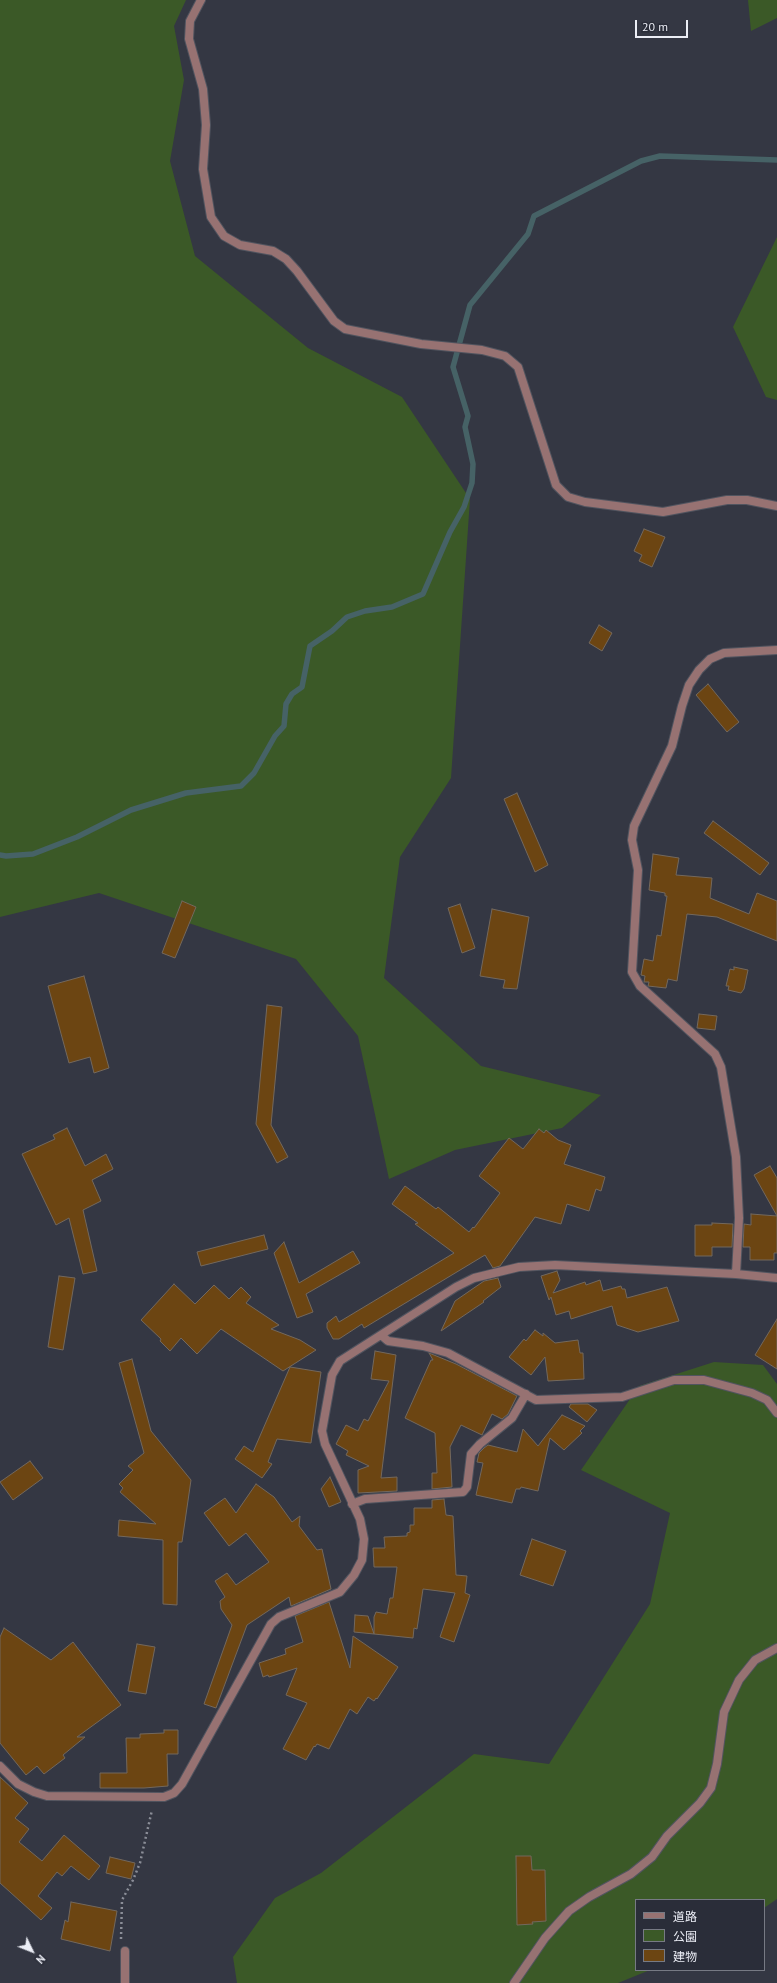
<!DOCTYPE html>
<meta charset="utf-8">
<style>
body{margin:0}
#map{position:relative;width:777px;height:1983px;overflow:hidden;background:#343743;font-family:"PT Sans","Noto Sans JP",sans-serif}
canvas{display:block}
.legend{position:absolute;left:635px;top:1899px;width:130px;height:72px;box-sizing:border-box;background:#2a2d39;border:1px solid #777a84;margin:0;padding:5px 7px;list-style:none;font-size:12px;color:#ebedf5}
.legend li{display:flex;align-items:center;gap:8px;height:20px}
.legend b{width:20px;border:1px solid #777a84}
.north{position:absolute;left:12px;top:1931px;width:40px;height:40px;-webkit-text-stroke:3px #2a2d39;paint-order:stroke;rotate:133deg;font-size:11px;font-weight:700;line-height:16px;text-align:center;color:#ebedf5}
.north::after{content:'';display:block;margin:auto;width:14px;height:18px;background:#ebedf5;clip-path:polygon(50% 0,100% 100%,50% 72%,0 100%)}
.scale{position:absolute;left:635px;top:20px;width:53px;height:18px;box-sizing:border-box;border:2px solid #ebedf5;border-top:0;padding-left:5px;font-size:12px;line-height:14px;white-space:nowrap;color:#ebedf5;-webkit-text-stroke:3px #2a2d39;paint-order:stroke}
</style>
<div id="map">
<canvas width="777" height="1983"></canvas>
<ul class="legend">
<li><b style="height:5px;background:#977272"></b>道路</li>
<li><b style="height:11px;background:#3b5927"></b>公園</li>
<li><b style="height:11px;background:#6c4512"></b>建物</li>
</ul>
<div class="north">N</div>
<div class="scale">20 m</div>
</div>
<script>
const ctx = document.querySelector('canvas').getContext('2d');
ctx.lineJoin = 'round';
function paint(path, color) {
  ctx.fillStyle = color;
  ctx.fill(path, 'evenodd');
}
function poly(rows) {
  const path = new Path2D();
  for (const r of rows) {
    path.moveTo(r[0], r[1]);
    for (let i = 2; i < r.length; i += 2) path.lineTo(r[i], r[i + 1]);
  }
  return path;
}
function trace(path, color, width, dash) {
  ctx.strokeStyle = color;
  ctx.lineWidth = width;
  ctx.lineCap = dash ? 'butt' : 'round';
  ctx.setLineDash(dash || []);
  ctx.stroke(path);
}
paint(poly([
 [0,0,186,0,174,26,184,80,170,161,195,256,308,348,402,397,470,499,451,778,400,857,384,978,481,1066,601,1095,562,1128,455,1150,389,1179,358,1036,296,959,99,893,0,917],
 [748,0,777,0,777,18,751,31],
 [777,237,777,400,766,397,733,327],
 [714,1362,763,1365,777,1384,777,1899,764,1908,764,1900,636,1900,636,1970,650,1970,618,1983,237,1983,233,1957,275,1898,321,1873,474,1754,549,1764,650,1604,670,1513,581,1470,639,1386]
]), '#3b5927');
trace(poly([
 [0,855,6,856,33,854,77,837,131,810,186,793,241,786,254,773,275,736,284,726,286,704,292,694,302,687,310,646,332,631,347,617,365,611,392,607,423,594,450,532,464,507,472,483,473,464,465,427,468,416,453,367,470,305,528,234,534,216,641,161,660,156,777,160]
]), '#466266', 5.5);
const building = poly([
 [644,529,665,537,652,567,639,561,642,555,634,551,644,529],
 [599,625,612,633,602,651,589,643,599,625],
 [708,684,739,722,727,732,696,695,708,684],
 [517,793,548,865,535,872,504,799,517,793],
 [713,821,769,863,760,875,704,833,713,821],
 [653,854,679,858,676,875,712,878,710,898,749,914,757,893,777,901,777,941,717,917,687,914,677,981,668,979,666,988,648,986,649,982,644,982,645,976,641,975,644,959,653,961,657,935,661,936,667,896,665,896,665,893,649,890,653,854],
 [182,901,196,907,175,958,162,953,182,901],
 [460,904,475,948,462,953,448,908,460,904],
 [492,909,529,917,517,989,503,988,505,980,480,976,492,909],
 [734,967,748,970,744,989,741,993,728,990,729,986,726,986,730,969,734,970,734,967],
 [84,976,109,1068,94,1073,90,1057,69,1063,48,986,84,976],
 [267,1005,282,1007,271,1125,288,1157,277,1163,256,1124,267,1005],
 [699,1014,717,1016,715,1030,697,1028,699,1014],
 [67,1128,85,1166,106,1154,113,1169,92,1180,101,1201,83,1210,97,1271,83,1274,69,1218,56,1225,22,1154,55,1139,53,1135,67,1128],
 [539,1129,544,1133,546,1130,558,1140,571,1145,564,1164,605,1177,601,1191,596,1189,589,1211,567,1204,561,1224,535,1217,500,1266,493,1268,485,1255,364,1328,362,1324,339,1339,333,1339,327,1328,327,1323,336,1316,339,1322,454,1253,415,1224,418,1223,392,1204,405,1186,436,1209,438,1207,469,1232,473,1227,474,1228,500,1193,479,1176,509,1138,523,1149,539,1129],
 [770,1166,777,1178,777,1216,754,1175,770,1166],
 [751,1214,777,1216,777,1253,774,1253,774,1260,750,1260,750,1247,743,1247,744,1224,751,1225,751,1214],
 [712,1223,733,1224,732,1247,712,1247,712,1256,695,1256,695,1225,712,1225,712,1223],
 [264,1235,268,1249,201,1266,197,1252,264,1235],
 [284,1242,299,1283,353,1251,360,1263,306,1294,313,1312,297,1318,274,1253,284,1242],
 [557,1271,560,1280,553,1293,585,1282,586,1285,600,1280,603,1291,621,1286,622,1289,625,1289,627,1298,667,1287,679,1321,638,1332,617,1325,612,1306,571,1319,569,1311,556,1315,551,1297,549,1300,541,1276,557,1271],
 [59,1276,75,1278,63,1350,48,1347,59,1276],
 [498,1278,501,1287,483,1301,484,1302,441,1331,455,1301,484,1281,498,1278],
 [174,1284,195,1304,214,1285,229,1299,241,1287,251,1297,246,1303,279,1325,271,1329,300,1340,316,1350,283,1371,221,1329,197,1354,181,1338,170,1351,160,1341,161,1339,141,1320,174,1284],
 [777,1319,777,1369,755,1355,777,1319],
 [535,1330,543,1336,543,1333,555,1343,578,1340,580,1353,583,1353,584,1379,548,1381,545,1357,531,1375,509,1357,524,1339,526,1341,535,1330],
 [375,1351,396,1355,381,1478,397,1477,397,1491,358,1493,358,1470,369,1466,346,1455,348,1451,336,1444,346,1425,358,1431,364,1419,368,1421,389,1381,371,1379,375,1351],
 [429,1353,456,1364,517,1396,508,1414,502,1419,492,1414,482,1435,461,1425,450,1447,452,1487,432,1489,432,1473,437,1473,435,1433,405,1418,431,1360,433,1360,429,1353],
 [132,1359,151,1431,191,1480,182,1542,178,1542,177,1605,163,1604,163,1540,118,1536,119,1520,156,1524,120,1492,123,1488,119,1484,133,1470,128,1466,144,1453,119,1363,132,1359],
 [290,1367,321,1372,311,1443,277,1439,268,1462,272,1464,262,1478,235,1459,244,1446,253,1452,290,1367],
 [571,1404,588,1404,597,1410,587,1422,569,1407,571,1404],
 [562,1415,585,1426,580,1431,582,1433,564,1450,550,1438,538,1491,521,1487,520,1489,516,1489,512,1503,476,1495,483,1463,477,1462,479,1453,484,1448,488,1445,517,1452,523,1429,538,1446,562,1415],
 [30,1461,43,1478,13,1500,0,1482,30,1461],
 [330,1477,341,1502,329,1507,321,1489,330,1477],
 [256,1484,274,1497,292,1522,300,1516,299,1526,317,1550,322,1549,331,1589,291,1606,289,1597,247,1625,216,1708,204,1704,232,1625,221,1609,220,1601,225,1597,215,1581,227,1573,236,1585,269,1562,246,1533,229,1546,204,1513,225,1498,236,1513,256,1484],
 [444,1499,446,1515,453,1516,456,1575,467,1576,465,1593,470,1595,454,1642,440,1637,455,1593,423,1589,417,1629,414,1628,413,1638,374,1634,374,1617,376,1612,387,1614,390,1598,393,1598,397,1567,374,1567,373,1548,385,1548,384,1537,407,1536,407,1533,410,1532,410,1525,414,1525,414,1508,432,1508,432,1500,444,1499],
 [532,1539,566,1551,553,1586,520,1575,532,1539],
 [329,1602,350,1668,353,1636,398,1667,377,1699,376,1698,374,1701,368,1697,357,1714,350,1709,329,1749,317,1744,315,1747,314,1746,306,1760,283,1749,307,1703,286,1695,297,1668,269,1677,268,1675,263,1677,259,1663,286,1654,285,1649,303,1642,295,1616,329,1602],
 [355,1615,368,1616,374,1634,354,1632,355,1615],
 [4,1628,51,1660,73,1642,121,1705,77,1737,85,1737,63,1755,65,1758,44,1774,37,1766,26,1775,0,1743,0,1637,4,1628],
 [137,1644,155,1647,146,1694,128,1691,137,1644],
 [164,1730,178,1730,178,1754,167,1754,168,1786,144,1788,100,1788,100,1773,127,1773,126,1738,140,1738,140,1734,164,1733,164,1730],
 [0,1777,28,1803,15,1818,29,1829,19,1842,42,1861,64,1835,100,1866,89,1880,71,1866,62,1876,57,1872,38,1896,52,1908,41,1920,0,1883,0,1777],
 [516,1856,531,1856,532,1870,545,1870,546,1921,532,1922,533,1924,517,1925,516,1856],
 [110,1857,135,1863,131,1879,106,1873,110,1857],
 [71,1902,117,1911,110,1951,61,1939,65,1920,68,1922,71,1902]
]);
paint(building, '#6c4512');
trace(building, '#73685d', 1);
const minor = poly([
 [201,0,190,21,189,39,203,89,206,125,203,169,211,217,224,236,240,245,273,251,286,259,297,271,334,321,345,329,421,344,482,350,505,356,518,367,556,485,568,497,585,502,663,512,727,500,747,500,777,506],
 [736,1274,739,1218,736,1157,721,1067,715,1054,640,986,632,972,638,870,632,840,634,826,672,746,682,706,689,685,699,670,710,659,724,653,777,650],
 [381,1335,388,1341,423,1346,448,1353,536,1400,622,1397,674,1380,704,1380,752,1393,767,1400,777,1413],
 [352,1504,365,1499,463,1492,467,1487,471,1454,480,1444,512,1418,526,1394],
 [0,1766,18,1784,34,1792,47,1796,164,1797,174,1793,182,1784,271,1624,279,1617,340,1592,354,1575,362,1560,364,1539,360,1519,325,1444,322,1431,332,1375,340,1361,456,1287,474,1278,519,1267,555,1265,736,1274,777,1278],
 [125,1951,125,1983],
 [514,1983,545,1938,569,1911,589,1897,631,1874,652,1857,667,1836,700,1803,711,1788,717,1764,724,1712,739,1680,755,1660,777,1648]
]);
trace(minor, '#51545f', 10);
trace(poly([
 [121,1939,122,1900,133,1880,140,1863,152,1810]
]), '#8b8e98', 2.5, [2, 3]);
trace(minor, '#977272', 8);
</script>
